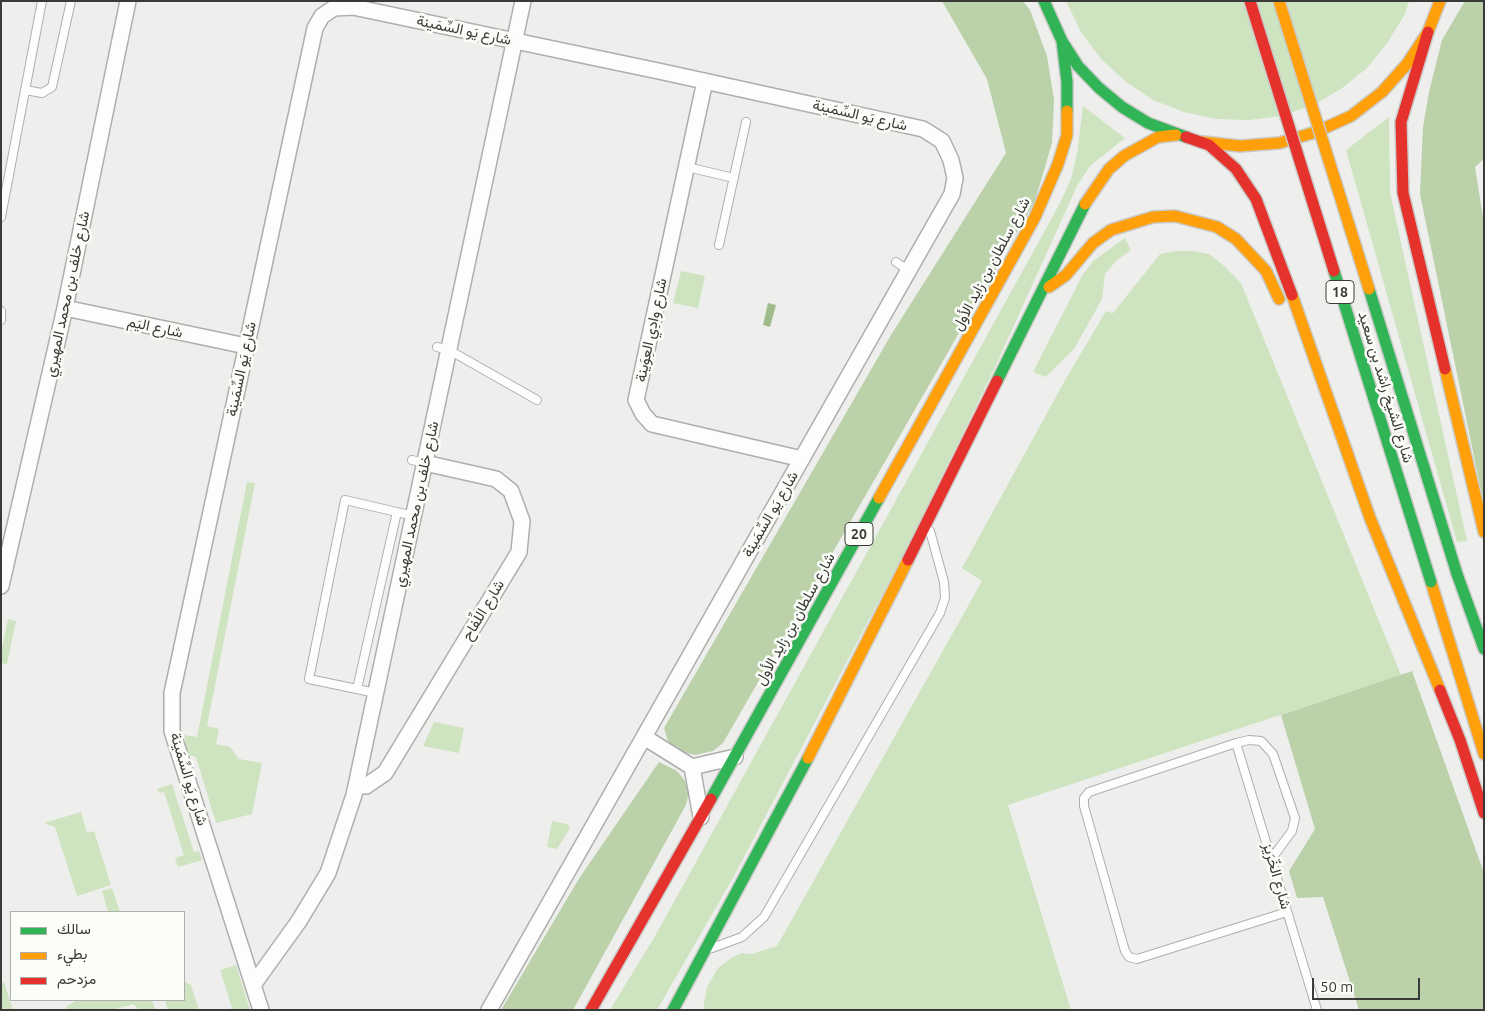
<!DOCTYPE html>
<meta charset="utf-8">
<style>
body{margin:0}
#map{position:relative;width:1485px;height:1011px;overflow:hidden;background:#eeefed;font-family:Ubuntu,Vazirmatn,sans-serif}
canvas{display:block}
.frame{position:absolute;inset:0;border:2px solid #3a3b39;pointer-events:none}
.legend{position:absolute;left:10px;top:911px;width:175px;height:90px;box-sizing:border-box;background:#fbfdf9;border:1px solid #aeafac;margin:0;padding:6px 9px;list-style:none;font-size:15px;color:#3a3b39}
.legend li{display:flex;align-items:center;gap:10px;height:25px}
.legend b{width:25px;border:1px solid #aeafac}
.scale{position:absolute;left:1312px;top:978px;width:108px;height:22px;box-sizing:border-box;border:2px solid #3a3b39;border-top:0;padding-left:6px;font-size:15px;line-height:18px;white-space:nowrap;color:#3a3b39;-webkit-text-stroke:4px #fbfdf9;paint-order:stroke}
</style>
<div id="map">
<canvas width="1485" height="1011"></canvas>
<div class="frame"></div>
<ul class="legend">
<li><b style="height:6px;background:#30b455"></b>سالك</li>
<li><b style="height:6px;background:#ff9f0a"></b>بطيء</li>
<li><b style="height:6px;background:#e5322d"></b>مزدحم</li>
</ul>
<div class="scale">50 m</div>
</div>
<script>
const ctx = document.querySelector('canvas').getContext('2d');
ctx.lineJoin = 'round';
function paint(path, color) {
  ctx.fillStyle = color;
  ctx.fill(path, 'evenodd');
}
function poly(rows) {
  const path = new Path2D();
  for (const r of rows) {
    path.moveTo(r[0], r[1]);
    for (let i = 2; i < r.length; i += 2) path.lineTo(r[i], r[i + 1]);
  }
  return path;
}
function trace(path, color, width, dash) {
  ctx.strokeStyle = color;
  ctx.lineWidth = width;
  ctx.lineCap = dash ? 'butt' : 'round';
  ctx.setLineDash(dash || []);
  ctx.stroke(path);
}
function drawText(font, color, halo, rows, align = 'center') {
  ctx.font = font + ' Ubuntu,Vazirmatn,sans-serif';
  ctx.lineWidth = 5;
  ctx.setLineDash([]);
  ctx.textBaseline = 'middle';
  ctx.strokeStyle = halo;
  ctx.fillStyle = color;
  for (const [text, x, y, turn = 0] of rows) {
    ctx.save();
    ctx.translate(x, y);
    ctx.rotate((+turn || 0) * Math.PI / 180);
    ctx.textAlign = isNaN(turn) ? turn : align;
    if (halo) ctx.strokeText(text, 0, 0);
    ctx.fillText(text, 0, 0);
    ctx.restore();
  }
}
paint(poly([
 [1066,1,1409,1,1405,14,1388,42,1367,68,1341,89,1313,105,1281,116,1249,120,1216,119,1184,112,1153,100,1125,81,1101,59,1081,32],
 [1083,106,1125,138,1091,165,1078,184,995,367,912,538,734,876,657,1010,610,1010,654,938,1059,205,1071,179,1077,154],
 [1389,117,1390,193,1467,541,1457,542,1346,150],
 [1125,238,1131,250,1117,260,1105,274,1102,299,1074,349,1046,377,1033,372,1082,276,1093,261],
 [1176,251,1192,251,1209,254,1223,265,1241,283,1401,675,1008,805,1071,1010,703,1010,707,987,718,968,731,958,742,953,752,954,777,946,982,581,962,568,1064,382,1106,311,1113,313,1160,254],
 [681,271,705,276,698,308,673,303],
 [247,482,255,483,207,726,219,729,216,744,230,747,239,759,262,763,252,814,216,823,196,757,188,755,184,735,197,737],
 [8,619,16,621,7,664,1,663,1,653],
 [434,722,464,728,459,753,423,746],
 [172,784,194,852,199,851,202,860,178,867,175,858,184,855,164,792,159,793,157,789],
 [81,812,87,833,94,831,111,885,77,896,55,827,44,823],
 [552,821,567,824,570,828,557,849,547,847],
 [112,888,120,912,108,912,102,891],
 [236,965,250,1010,229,1009,232,1008,220,970],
 [184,981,191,985,199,1010,168,1010,165,1000,184,1000],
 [4,982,13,1010,1,1010,1,983],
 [77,1000,152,1000,155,1010,139,1010,133,1004,112,1010,66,1010,66,1007]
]), '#cee3bf');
paint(poly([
 [942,1,1023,1,1030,10,1047,56,1054,100,1052,143,1035,201,723,743,713,751,695,755,679,751,668,741,664,728,891,335,1006,153,987,79],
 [1465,1,1484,1,1484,159,1475,167,1484,224,1484,505,1420,194,1423,127,1429,92,1442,40],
 [1412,671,1484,873,1484,1010,1359,1010,1323,897,1297,898,1289,871,1315,829,1281,715],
 [659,762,677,771,685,781,689,792,686,805,573,1010,501,1010,580,877]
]), '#bad1a9');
paint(poly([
 [768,303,776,305,770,327,763,325]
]), '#9fbb8a');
const lane = poly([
 [25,90,42,93,52,87,71,1],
 [687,167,734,178],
 [1,217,42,1],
 [719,245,746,122],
 [896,262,909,271],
 [1,311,1,320],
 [437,347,449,350,537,400],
 [412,460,425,463],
 [357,689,397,512],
 [376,693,309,679,345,500,414,516],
 [1236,743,1317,1010],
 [1272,858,1292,831,1295,818,1273,754,1261,741,1249,740,1236,743,1089,792,1084,798,1084,806,1125,951,1129,957,1137,959,1287,912],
 [712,948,742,937,764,917,940,613,945,598,944,582,930,531]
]);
const street = poly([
 [705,81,636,400,643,414,652,424,802,459],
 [65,308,246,346],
 [1,586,65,308,128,1],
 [644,737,692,767,735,757],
 [692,767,701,817],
 [356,786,366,786,385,773,519,552,522,521,511,491,496,479,425,463],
 [253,985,299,921,328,873,354,795,523,1],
 [261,1010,172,731,172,693,315,28,322,16,334,8,353,7,663,72,923,129,942,141,951,160,955,178,952,194,489,1010]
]);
const fast = poly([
 [1044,1,1062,41,1078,66,1099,88,1122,107,1148,123,1186,137],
 [1062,41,1067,82,1067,111],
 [997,381,1085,204],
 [1457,574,1484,649],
 [711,799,879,498],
 [673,1010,808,758]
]);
const slow = poly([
 [1203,142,1240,146,1279,143,1316,132,1351,116,1382,92,1407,64,1428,32,1440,1],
 [1085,204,1109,169,1124,156,1158,137,1176,135],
 [1049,287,1066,275,1093,243,1111,230,1153,217,1175,216,1217,227,1236,239,1266,271,1279,299],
 [1292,295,1370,518,1440,690],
 [1445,369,1484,532],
 [879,498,1035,217,1058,164,1067,135,1067,111],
 [1431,582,1484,754],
 [808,758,908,560]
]);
const jam = poly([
 [1428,32,1401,122,1403,193,1445,369],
 [1186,137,1209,145,1236,169,1256,199,1292,295],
 [908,560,997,381],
 [1440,690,1460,740,1484,813],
 [591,1010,711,799]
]);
trace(lane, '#aeafad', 10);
trace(street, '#aeafad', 18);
trace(fast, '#cacbc9', 14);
trace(slow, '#cacbc9', 14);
trace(jam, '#cacbc9', 14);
trace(lane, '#fcfdfc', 8);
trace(street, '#fcfdfc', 15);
trace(fast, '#30b455', 11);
trace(slow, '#ff9f0a', 11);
trace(jam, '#e5322d', 11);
const fastBridge = poly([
 [1334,271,1431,582],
 [1369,289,1457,574]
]);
const slowBridge = poly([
 [1279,1,1369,289]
]);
const jamBridge = poly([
 [1250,1,1334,271]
]);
trace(fastBridge, '#cacbc9', 14, []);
trace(slowBridge, '#cacbc9', 14, []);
trace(jamBridge, '#cacbc9', 14, []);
trace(fastBridge, '#30b455', 11);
trace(slowBridge, '#ff9f0a', 11);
trace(jamBridge, '#e5322d', 11);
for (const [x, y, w] of [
 [1340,292,28],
 [859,534,28]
]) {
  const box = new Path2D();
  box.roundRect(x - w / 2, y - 11.5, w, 23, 4);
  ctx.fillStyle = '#fbfdf9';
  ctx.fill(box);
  trace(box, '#3a3b39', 1);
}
drawText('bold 14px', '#3a3b39', null, [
 ["18",1340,292],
 ["20",859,534]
]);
drawText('15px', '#3a3b39', '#fbfdf9', [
 ["شارع يَو السِّمَينة",464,30,12],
 ["شارع يَو السِّمَينة",860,115,13],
 ["شارع سلطان بن زايد الأول",991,264,-62],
 ["شارع خلف بن محمد المهيري",67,294,-78],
 ["شارع اليَم",155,327,12],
 ["شارع وادِي العِوَينة",651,330,-78],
 ["شارع يَو السِّمَينة",241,369,-78],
 ["شارع الشيخ راشد بن سعيد",1386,387,73],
 ["شارع خلف بن محمد المهيري",416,504,-78],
 ["شارع يَو السِّمَينة",770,514,-60],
 ["شارع اللِّفاح",483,610,-59],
 ["شارع سلطان بن زايد الأول",795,619,-61],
 ["شارع يَو السِّمَينة",189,779,73],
 ["شارع الخّرَيز",1277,876,74]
]);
</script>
